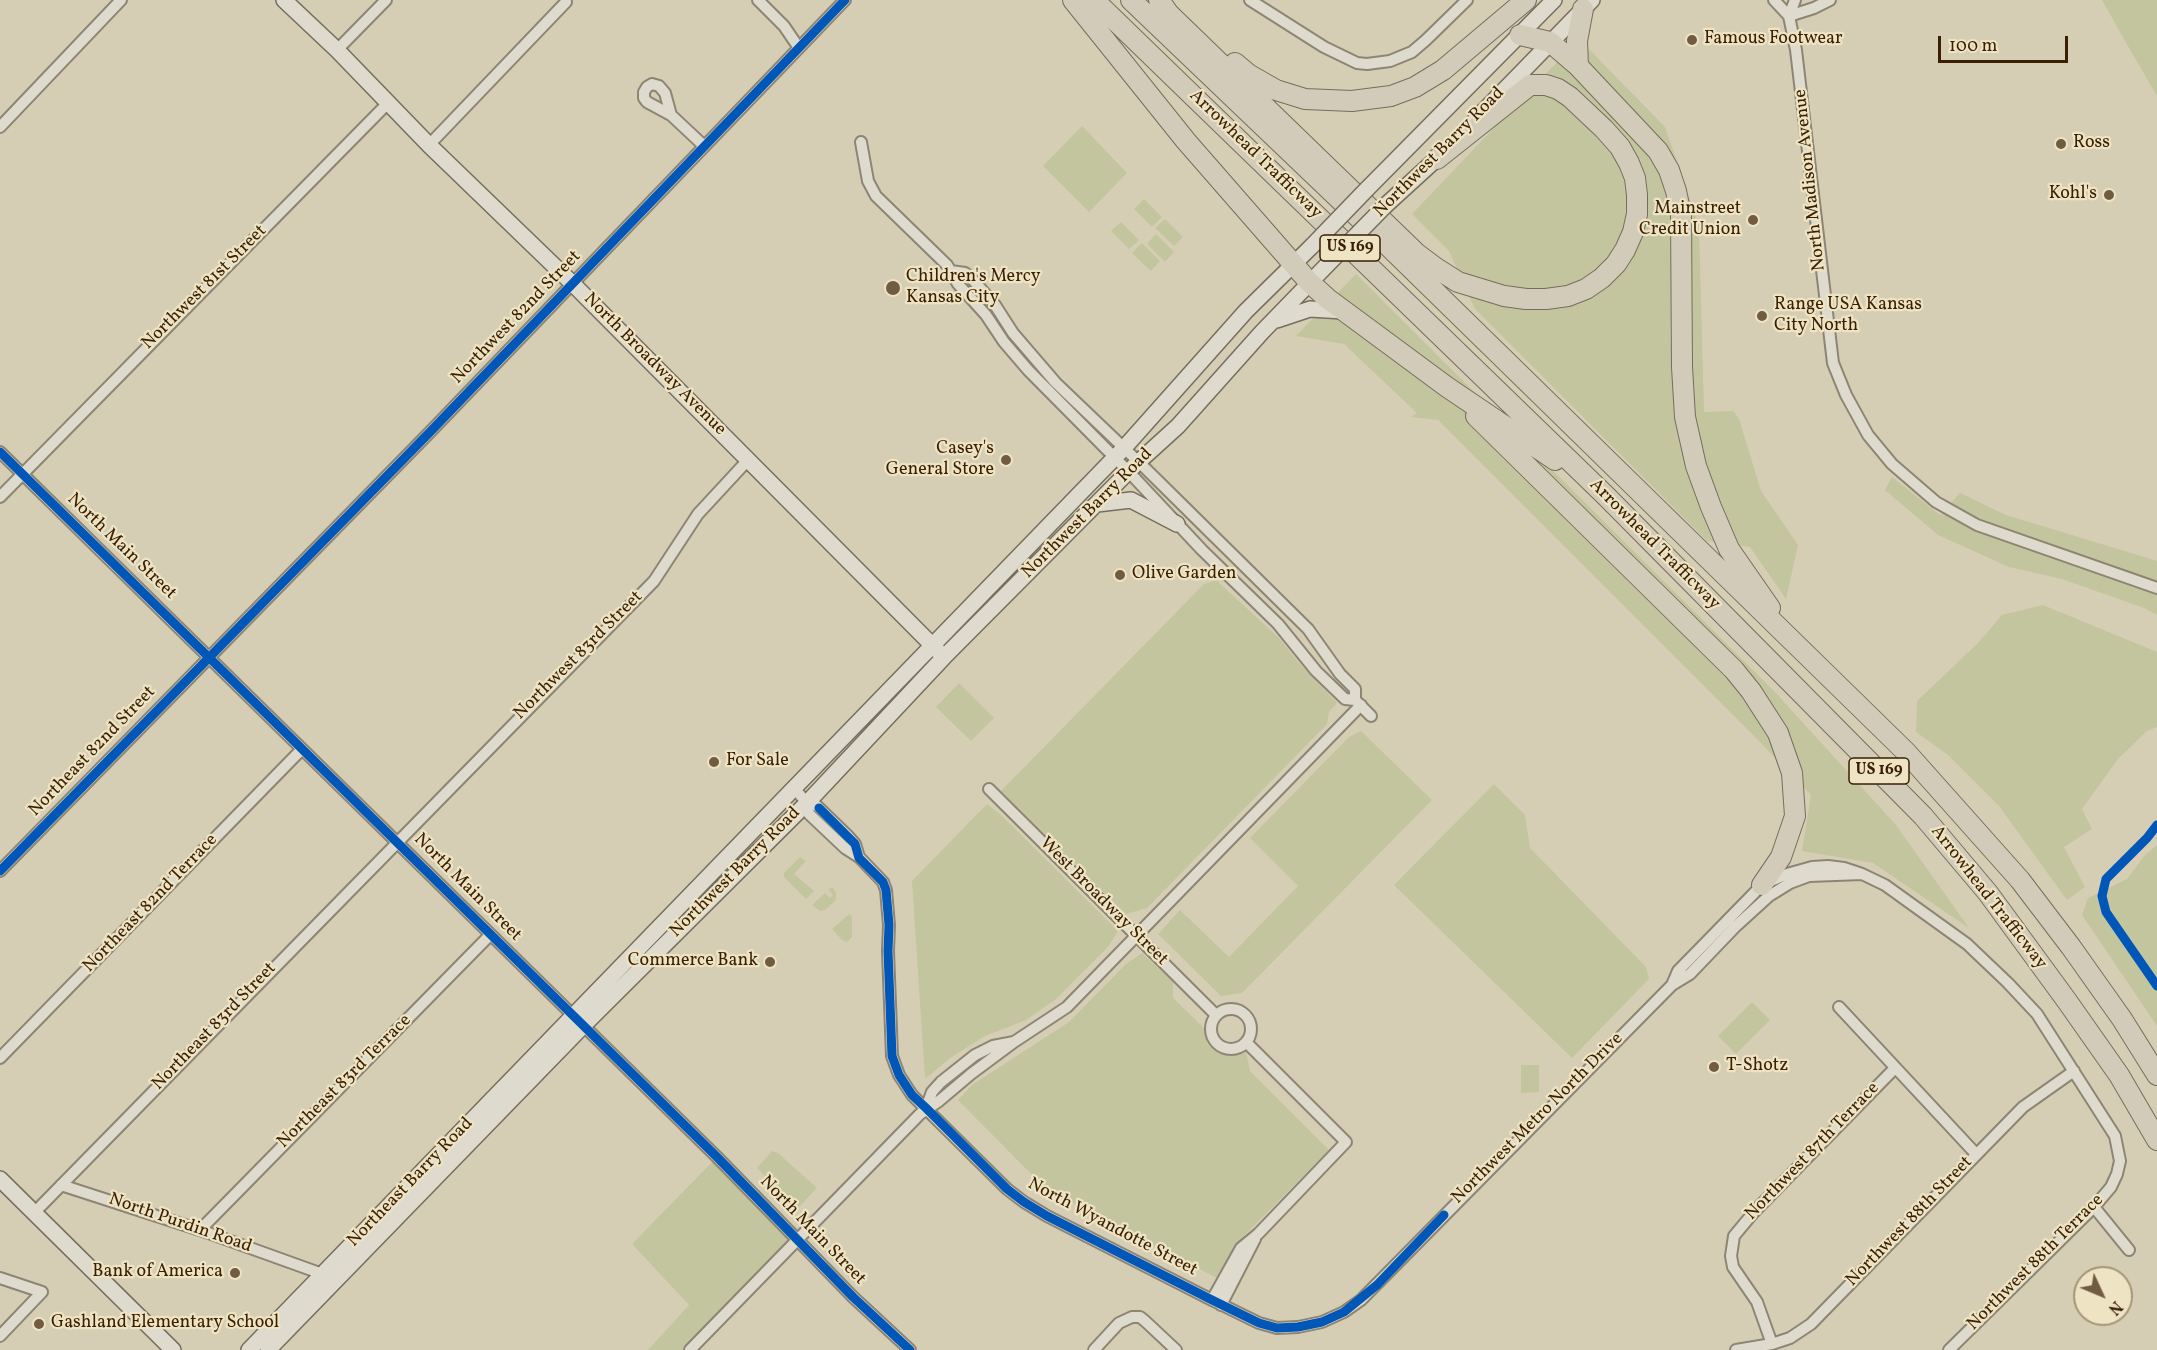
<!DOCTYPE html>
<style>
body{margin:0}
#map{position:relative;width:2157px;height:1350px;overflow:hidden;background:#d6ceb4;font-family:Vollkorn,serif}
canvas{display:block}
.north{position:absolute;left:2073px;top:1266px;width:60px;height:60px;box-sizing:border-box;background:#eee4c4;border:2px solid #a69577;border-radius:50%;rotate:134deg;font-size:16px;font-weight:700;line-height:24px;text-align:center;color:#3a1f03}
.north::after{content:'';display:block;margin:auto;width:21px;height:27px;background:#715c41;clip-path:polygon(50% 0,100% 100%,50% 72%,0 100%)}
.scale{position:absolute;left:1938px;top:36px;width:130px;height:27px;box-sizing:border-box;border:3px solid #3a1f03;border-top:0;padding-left:8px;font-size:18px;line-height:21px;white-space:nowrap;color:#3a1f03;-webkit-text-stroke:4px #eee4c4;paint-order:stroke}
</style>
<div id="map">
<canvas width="2157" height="1350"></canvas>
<div class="north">N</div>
<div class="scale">100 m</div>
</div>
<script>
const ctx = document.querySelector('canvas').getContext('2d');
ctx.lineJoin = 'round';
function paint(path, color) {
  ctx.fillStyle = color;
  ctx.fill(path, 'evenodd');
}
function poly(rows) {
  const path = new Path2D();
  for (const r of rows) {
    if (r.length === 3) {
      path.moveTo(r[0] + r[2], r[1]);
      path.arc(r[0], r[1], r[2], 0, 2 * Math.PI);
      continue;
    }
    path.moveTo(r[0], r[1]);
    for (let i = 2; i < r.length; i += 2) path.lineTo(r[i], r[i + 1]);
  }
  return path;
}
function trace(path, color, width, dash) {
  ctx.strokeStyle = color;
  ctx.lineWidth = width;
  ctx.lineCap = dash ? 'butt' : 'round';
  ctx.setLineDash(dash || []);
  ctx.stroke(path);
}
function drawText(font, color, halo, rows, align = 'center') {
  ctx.font = font + ' Vollkorn,serif';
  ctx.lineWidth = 4.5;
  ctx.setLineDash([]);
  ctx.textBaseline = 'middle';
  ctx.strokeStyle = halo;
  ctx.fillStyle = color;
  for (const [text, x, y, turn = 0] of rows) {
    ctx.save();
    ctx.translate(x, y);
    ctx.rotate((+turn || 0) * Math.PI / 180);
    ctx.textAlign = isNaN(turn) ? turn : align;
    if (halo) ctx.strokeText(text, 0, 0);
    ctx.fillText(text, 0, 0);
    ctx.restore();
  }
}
paint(poly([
 [2102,0,2157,0,2157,96,2125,41],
 [1579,39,1665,127,1699,226,1704,412,1733,411,1739,419,1761,491,1798,545,1786,599,1750,547,1707,541,1475,309,1449,251,1412,214],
 [1082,126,1127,173,1089,212,1043,166],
 [1144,199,1162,217,1152,227,1134,209],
 [1165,219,1183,237,1174,246,1155,228],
 [1121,222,1139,240,1129,249,1111,231],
 [1156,234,1174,252,1165,262,1147,244],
 [1142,243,1160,261,1151,271,1132,253],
 [1356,274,1774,691,1896,825,1969,928,1873,863,1802,851,1811,795,1759,741,1438,420,1411,417,1417,413,1344,344,1296,336],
 [1892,477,1940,515,1960,493,2006,515,2154,560,2157,561,2157,615,2144,608,2062,579,2009,567,1938,535,1885,490],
 [1216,580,1279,638,1298,662,1337,703,1329,712,1327,724,1147,908,1126,914,1001,791,1204,584],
 [2043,605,2157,652,2157,727,2147,731,2118,759,2082,809,2092,829,2064,847,2085,887,2067,900,1999,806,1948,755,1916,732,1917,701,1978,643,2002,615],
 [959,683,994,718,971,741,936,707],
 [1361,731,1432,800,1242,993,1221,996,1158,934,1180,910,1229,957,1298,886,1250,838,1349,737],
 [1494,784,1525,815,1530,848,1646,967,1649,979,1572,1058,1394,885],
 [987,804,1001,815,1118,931,1108,947,1056,999,1026,1020,985,1036,950,1058,925,1079,912,881],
 [2157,845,2157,1026,2082,915,2088,898,2127,879,2145,855],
 [800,857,806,861,794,874,814,891,806,899,784,877,784,873],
 [832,887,836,892,836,900,825,910,820,911,812,905,825,893,830,898,833,895,828,890],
 [849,914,852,916,852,937,847,942,842,940,832,929],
 [1142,953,1173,982,1173,998,1204,1028,1208,1045,1226,1055,1246,1052,1250,1071,1329,1150,1241,1239,1217,1278,1143,1241,1044,1187,958,1100,972,1085,1069,1022,1126,964],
 [1752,1002,1770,1020,1736,1054,1718,1036],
 [1521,1065,1539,1065,1539,1092,1521,1093],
 [772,1151,778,1153,817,1188,798,1208,757,1168],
 [717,1157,797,1238,689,1350,648,1350,689,1305,632,1244]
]), '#c2c59d');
const street = poly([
 [758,0,784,26,799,48],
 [1250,0,1324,47,1357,63,1367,64,1390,61,1412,52,1426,40,1467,0],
 [1774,0,1789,16],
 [1795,0,1789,16,1796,50,1833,363,1846,395,1868,435,1892,464,1936,502,1977,525,2157,588],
 [1789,16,1814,8,1830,0],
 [337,50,386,0],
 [671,115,665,93,659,86,652,84,647,87,644,92,644,98,647,102,671,115,703,145],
 [0,127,121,0],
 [861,142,868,181,876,196,947,265,958,284,986,315,1004,342,1028,370,1129,472,1202,550,1278,624,1316,671,1345,699,1355,700,1371,716],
 [429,145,566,2],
 [951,271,965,273,974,281,995,305,1013,333,1056,383,1146,469,1308,629,1340,674,1355,689,1355,700],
 [0,452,717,1157,853,1297,910,1350],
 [0,497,388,103],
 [794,788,807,803,816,805,847,835,855,844,859,857],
 [989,789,1216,1015],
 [807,803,809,814,845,848,859,857,883,882,886,890,889,925,888,951,892,1056,899,1075,912,1095,1007,1189,1024,1202,1047,1216,1212,1300,1259,1323,1277,1328,1298,1327,1322,1322,1344,1312,1361,1300,1672,985,1690,974,1736,926,1769,896,1790,883,1809,876,1862,874],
 [0,871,431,431,845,0],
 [1672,985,1678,971,1762,885,1787,874,1812,867,1828,866,1844,868,1862,874,1885,885,1967,944,2008,983,2037,1014,2115,1136,2120,1161,2117,1174,2111,1187,2094,1207,1949,1350],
 [1839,1007,1976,1154],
 [1231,1029,20],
 [1014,1042,1067,1007,1361,705],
 [0,1058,302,749],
 [61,1185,200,1230,328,1276],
 [2094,1207,2129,1250],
 [33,1214,654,581,698,514,748,460],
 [200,1230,490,935],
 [0,1278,42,1292,0,1336],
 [1212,1300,1241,1248,1258,1234,1346,1142,1246,1042],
 [1221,1305,1255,1239],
 [1772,1344,1757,1302,1733,1267,1731,1256,1734,1236,1754,1212,1895,1068],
 [690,1350,920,1114,939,1101,971,1074,1014,1042,993,1046,975,1055,941,1082,932,1092,926,1108],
 [1094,1350,1119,1323,1132,1317,1140,1317,1145,1321,1176,1350],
 [1736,1350,1772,1344,1790,1338,1811,1324,2023,1107,2074,1071]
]);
const secondary = poly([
 [284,0,337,50,429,145,573,284,939,652],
 [1475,120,1592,0],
 [1367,189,1554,0],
 [1386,205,1444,152],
 [1277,320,1310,309,1344,311],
 [1097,504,1131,500,1177,524],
 [0,1179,173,1350],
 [249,1350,1124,448,1246,311,1312,246],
 [268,1350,583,1026,807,803,944,657,1134,466,1178,426,1262,332,1328,264]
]);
const highway = poly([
 [1073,0,1186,141,1309,282,1328,299,1447,387,1555,460],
 [1094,0,1606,496,1923,816,1988,893,2067,1001,2119,1075,2157,1140],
 [1131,0,1377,235,1906,752,2020,880,2071,947,2122,1019,2157,1075],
 [1159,0,1169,14,1416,253,1436,268,1458,282,1504,296,1526,299,1546,299,1568,296,1586,289,1602,278,1616,264,1625,250,1633,232,1637,214,1637,195,1635,178,1629,163,1620,147,1604,129,1570,97,1558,89,1546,85,1530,85,1437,159],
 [1520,35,1550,42,1578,66,1658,151,1669,170,1676,191,1681,215,1682,367,1685,417,1696,466,1711,507,1729,549,1770,608],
 [1235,63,1248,74,1276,90,1305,99,1352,101,1391,96,1415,87,1443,70,1526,0],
 [1578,66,1577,41,1583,9],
 [1476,416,1734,670,1751,691,1778,733,1792,773,1795,816,1781,857,1762,885]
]);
trace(street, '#8d8574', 14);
trace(secondary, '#766e5d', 18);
trace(highway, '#766e5d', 22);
trace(street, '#dedbce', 10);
trace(secondary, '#dedbce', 15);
trace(highway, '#d3cbb9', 20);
const secondaryBridge = poly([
 [1312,246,1367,189],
 [1328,264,1386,205]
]);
trace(secondaryBridge, '#766e5d', 18, []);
trace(secondaryBridge, '#dedbce', 15);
trace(poly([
 [0,452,717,1157,853,1297,910,1350],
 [819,808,855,844,859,858,883,882,886,890,889,925,888,951,892,1056,899,1075,912,1095,926,1108,1007,1189,1024,1202,1047,1216,1212,1300,1259,1323,1277,1328,1298,1327,1322,1322,1344,1312,1377,1285,1444,1215],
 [2157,825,2147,838,2106,879,2102,896,2106,912,2157,986],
 [0,871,431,431,845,0]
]), '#0057b8', 9);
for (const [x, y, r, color] of [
 [1692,40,6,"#715c41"],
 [2061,144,6,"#715c41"],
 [2109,195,6,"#715c41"],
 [1753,220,6,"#715c41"],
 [893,288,8,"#715c41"],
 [1762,316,6,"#715c41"],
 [1006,460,6,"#715c41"],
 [1120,575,6,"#715c41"],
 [714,762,6,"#715c41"],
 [770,962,6,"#715c41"],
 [1714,1067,6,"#715c41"],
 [235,1273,6,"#715c41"],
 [39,1324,6,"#715c41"]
]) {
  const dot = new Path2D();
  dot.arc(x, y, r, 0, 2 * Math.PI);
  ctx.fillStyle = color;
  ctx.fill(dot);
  trace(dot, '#eee4c4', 2);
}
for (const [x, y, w] of [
 [1350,248,60],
 [1879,771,60]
]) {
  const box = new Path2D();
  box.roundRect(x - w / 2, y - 13, w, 26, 4.5);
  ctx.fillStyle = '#eee4c4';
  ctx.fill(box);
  trace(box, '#3a1f03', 1.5);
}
drawText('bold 16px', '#3a1f03', null, [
 ["US 169",1350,248],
 ["US 169",1879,771]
]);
drawText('18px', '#3a1f03', '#eee4c4', [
 ["Famous Footwear",1704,40],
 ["Ross",2073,144],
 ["Kohl's",2097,195,"right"],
 ["Mainstreet",1741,210,"right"],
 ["Credit Union",1741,231,"right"],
 ["Children's Mercy",906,278],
 ["Kansas City",906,299],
 ["Range USA Kansas",1774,306],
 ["City North",1774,327],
 ["Casey's",994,450,"right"],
 ["General Store",994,471,"right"],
 ["Olive Garden",1132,575],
 ["For Sale",726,762],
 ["Commerce Bank",758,962,"right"],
 ["T-Shotz",1726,1067],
 ["Bank of America",223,1273,"right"],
 ["Gashland Elementary School",51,1324]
], 'left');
drawText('18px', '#3a1f03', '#eee4c4', [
 ["Northwest Barry Road",1440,153,-45],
 ["Arrowhead Trafficway",1255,155,44],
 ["North Madison Avenue",1811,180,-96],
 ["Northwest 81st Street",205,288,-45],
 ["Northwest 82nd Street",517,318,-46],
 ["North Broadway Avenue",654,365,45],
 ["Northwest Barry Road",1088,514,-45],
 ["Arrowhead Trafficway",1654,545,45],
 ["North Main Street",121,547,44],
 ["Northwest 83rd Street",579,656,-45],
 ["Northeast 82nd Street",93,752,-46],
 ["Northwest Barry Road",736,873,-45],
 ["North Main Street",467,888,45],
 ["Arrowhead Trafficway",1988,898,52],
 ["West Broadway Street",1103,902,45],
 ["Northeast 82nd Terrace",151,904,-46],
 ["Northeast 83rd Street",215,1027,-46],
 ["Northeast 83rd Terrace",345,1082,-45],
 ["Northwest Metro North Drive",1538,1119,-45],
 ["Northwest 87th Terrace",1813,1152,-46],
 ["Northeast Barry Road",411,1183,-46],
 ["Northwest 88th Street",1910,1222,-46],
 ["North Purdin Road",180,1224,19],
 ["North Wyandotte Street",1112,1228,28],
 ["North Main Street",812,1231,46],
 ["Northwest 88th Terrace",2036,1263,-45]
]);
</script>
